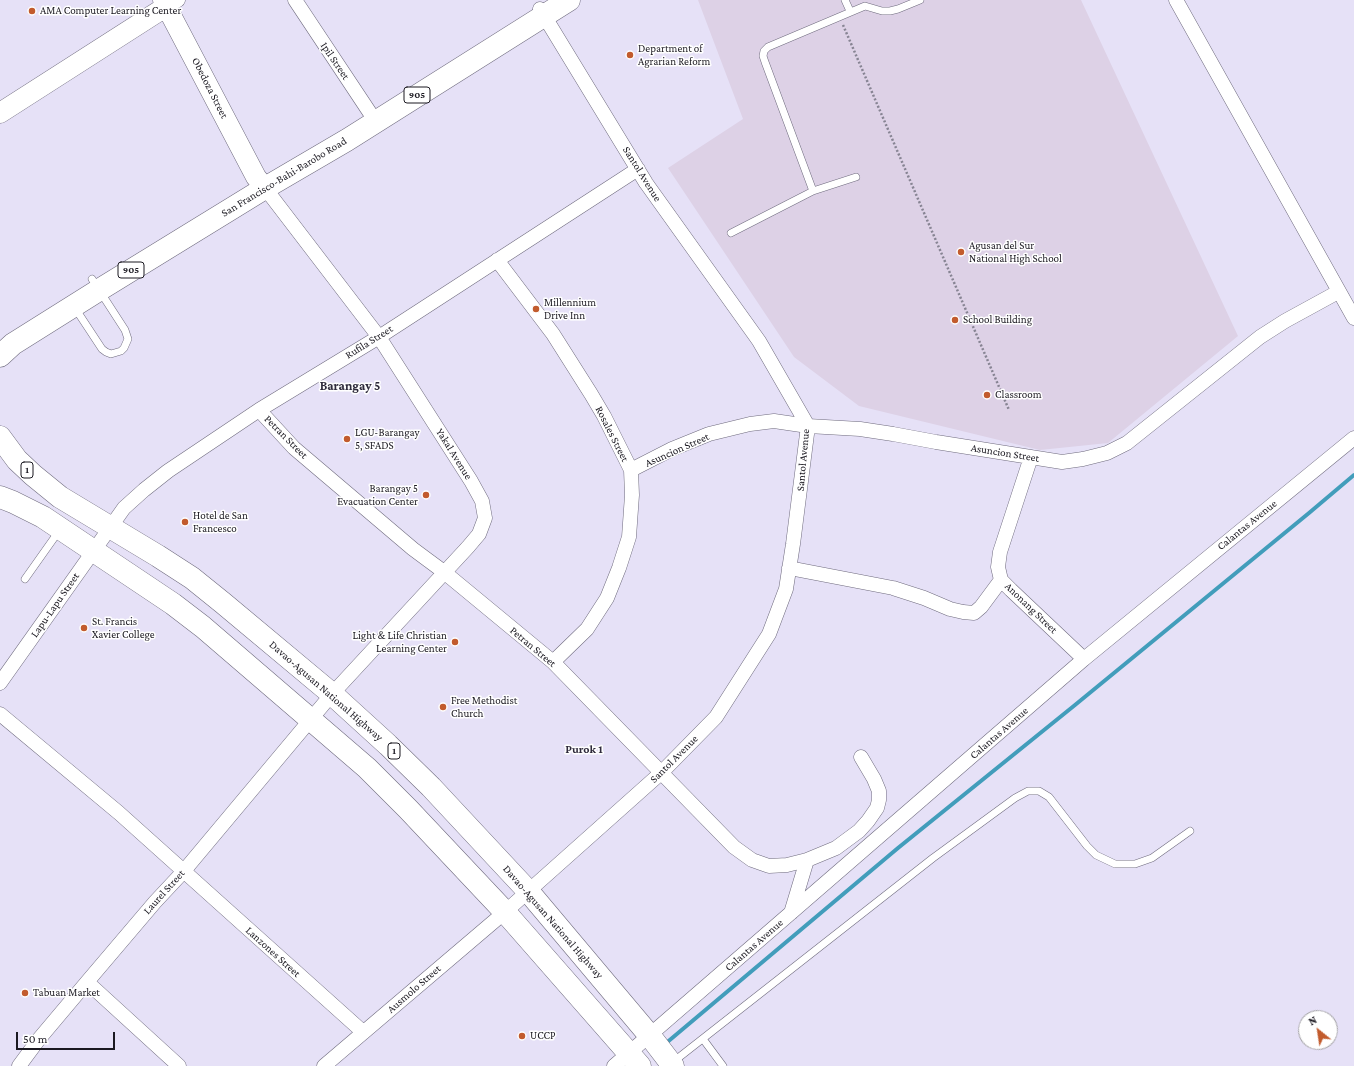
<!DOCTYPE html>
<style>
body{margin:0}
#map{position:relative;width:1354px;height:1066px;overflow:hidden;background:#e6e1f7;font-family:"Crimson Pro",serif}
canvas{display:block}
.north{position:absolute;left:1298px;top:1010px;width:40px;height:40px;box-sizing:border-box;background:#fff;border:1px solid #a4a3a6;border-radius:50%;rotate:330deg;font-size:11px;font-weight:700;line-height:16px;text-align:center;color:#1b1921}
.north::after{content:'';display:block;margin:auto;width:14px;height:18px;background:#c25b2d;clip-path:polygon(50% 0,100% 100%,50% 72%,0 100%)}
.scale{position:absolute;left:16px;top:1032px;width:99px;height:18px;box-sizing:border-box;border:2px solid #1b1921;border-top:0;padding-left:5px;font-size:12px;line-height:14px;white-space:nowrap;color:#1b1921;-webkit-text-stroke:3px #fff;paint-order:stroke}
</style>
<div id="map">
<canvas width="1354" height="1066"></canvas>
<div class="north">N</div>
<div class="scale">50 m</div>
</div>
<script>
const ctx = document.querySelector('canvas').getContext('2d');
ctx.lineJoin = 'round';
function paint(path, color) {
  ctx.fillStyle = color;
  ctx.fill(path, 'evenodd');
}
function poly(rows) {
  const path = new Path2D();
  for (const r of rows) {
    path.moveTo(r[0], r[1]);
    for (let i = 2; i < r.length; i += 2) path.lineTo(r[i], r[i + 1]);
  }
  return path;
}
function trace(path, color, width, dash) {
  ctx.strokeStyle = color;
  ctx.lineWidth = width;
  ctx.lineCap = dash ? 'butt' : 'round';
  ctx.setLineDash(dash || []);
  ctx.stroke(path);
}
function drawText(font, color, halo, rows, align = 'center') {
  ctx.font = font + ' "Crimson Pro",serif';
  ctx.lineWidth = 3;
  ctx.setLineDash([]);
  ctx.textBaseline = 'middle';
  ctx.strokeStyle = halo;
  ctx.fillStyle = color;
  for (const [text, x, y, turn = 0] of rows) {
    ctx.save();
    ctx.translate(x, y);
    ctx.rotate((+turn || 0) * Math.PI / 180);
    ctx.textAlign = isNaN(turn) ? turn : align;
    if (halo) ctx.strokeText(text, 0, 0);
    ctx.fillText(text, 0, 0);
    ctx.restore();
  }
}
paint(poly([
 [698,0,1081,0,1238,336,1108,443,1040,450,859,406,794,357,668,168,743,119]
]), '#ddd1e6');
trace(poly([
 [665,1044,898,848,1075,705,1309,513,1354,475]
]), '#429dbb', 4);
const lane = poly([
 [845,0,850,11],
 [813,191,765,62,763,56,764,51,768,47,865,6,882,11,890,11,898,9,920,0],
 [731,233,813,191,856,177],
 [75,308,102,349,106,352,111,354,121,351,124,348,128,339,125,330,92,279],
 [25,579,59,531],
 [703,1039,723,1066],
 [673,1062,933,858,1015,798,1028,791,1039,791,1049,797,1087,846,1096,855,1115,864,1135,864,1152,858,1190,831]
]);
const street = poly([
 [295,0,376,122],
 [1176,0,1354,318],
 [167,6,178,0],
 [497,260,553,334,591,394,604,416,631,470,632,495,629,537,619,568,607,598,587,629,553,662],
 [259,410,294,448,413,549,444,572,553,662,734,847,752,860,769,866,787,865,807,860,836,848,859,831,868,821,877,808,879,800,879,791,874,779,861,757],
 [1031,457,1000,552,998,567,1001,580,1011,590,1084,659],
 [631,470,672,449,709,434,750,424,774,421,808,426,860,429,893,434,936,442,1062,462,1083,459,1107,453,1127,443,1260,337,1285,321,1338,292],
 [789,568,893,588,924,598,950,609,963,612,974,613,981,607,1001,580],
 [0,683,124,508,144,490,168,471,259,410,379,337,638,169],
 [0,714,119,813,363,1032],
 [791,913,807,860],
 [87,982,179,1066],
 [19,1066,39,1039,87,982,155,902,183,872,332,694,468,547,479,534,485,518,482,501,471,481,379,337,265,188],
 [324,1066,505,912,662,772,716,717,769,634,786,589,793,544,808,426,759,341,646,183,540,9],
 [614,1066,1084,659,1354,438]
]);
const secondary = poly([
 [163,0,256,177,265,188],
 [0,113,167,6]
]);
const primary = poly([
 [0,356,13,344,99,290,265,188,347,140,569,0]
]);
const highway = poly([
 [0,437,17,460,33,475,60,497,158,556,192,578,223,603,332,694,388,745,431,787,528,891,650,1036,673,1066],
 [0,497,13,502,43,517,173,604,203,627,367,768,408,809,505,912,640,1066]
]);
trace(lane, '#6f6b7e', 8);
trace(street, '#6f6b7e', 15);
trace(secondary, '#6f6b7e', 21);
trace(primary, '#6f6b7e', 23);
trace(highway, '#6f6b7e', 23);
trace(poly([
 [843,25,1009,410]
]), '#878493', 2.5, [2, 2]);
trace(lane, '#fff', 7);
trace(street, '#fff', 14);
trace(secondary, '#fff', 20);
trace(primary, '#fff', 22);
trace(highway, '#fff', 22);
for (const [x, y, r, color] of [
 [32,11,4,"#c25b2d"],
 [630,55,4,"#c25b2d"],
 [961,252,4,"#c25b2d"],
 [536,309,4,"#c25b2d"],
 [955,320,4,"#c25b2d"],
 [987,395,4,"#c25b2d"],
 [347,439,4,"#c25b2d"],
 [426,495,4,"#c25b2d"],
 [185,522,4,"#c25b2d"],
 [84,628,4,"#c25b2d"],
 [455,642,4,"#c25b2d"],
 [443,707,4,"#c25b2d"],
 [25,993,4,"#c25b2d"],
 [522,1036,4,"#c25b2d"]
]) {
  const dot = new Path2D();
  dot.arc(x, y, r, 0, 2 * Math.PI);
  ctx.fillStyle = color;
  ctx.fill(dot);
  trace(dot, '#fff', 1.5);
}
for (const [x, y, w] of [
 [417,95,26],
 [131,270,26],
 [27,470,12],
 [394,751,12]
]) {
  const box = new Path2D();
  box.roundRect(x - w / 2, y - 8, w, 16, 3);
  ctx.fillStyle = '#fff';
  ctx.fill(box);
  trace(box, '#1b1921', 1);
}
drawText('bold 10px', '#1b1921', null, [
 ["905",417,95],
 ["905",131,270],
 ["1",27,470],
 ["1",394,751]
]);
drawText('11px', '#1b1921', '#fff', [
 ["AMA Computer Learning Center",40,11],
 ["Department of",638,49],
 ["Agrarian Reform",638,62],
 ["Agusan del Sur",969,246],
 ["National High School",969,259],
 ["Millennium",544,303],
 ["Drive Inn",544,316],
 ["School Building",963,320],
 ["Classroom",995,395],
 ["LGU-Barangay",355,433],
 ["5, SFADS",355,446],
 ["Barangay 5",418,489,"right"],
 ["Evacuation Center",418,502,"right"],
 ["Hotel de San",193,516],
 ["Francesco",193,529],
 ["St. Francis",92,622],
 ["Xavier College",92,635],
 ["Light & Life Christian",447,636,"right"],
 ["Learning Center",447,649,"right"],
 ["Free Methodist",451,701],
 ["Church",451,714],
 ["Tabuan Market",33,993],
 ["UCCP",530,1036]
], 'left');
drawText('11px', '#1b1921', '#fff', [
 ["Ipil Street",335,61,56],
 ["Obedoza Street",210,88,63],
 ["Santol Avenue",642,174,58],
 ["San Francisco-Bahi-Barobo Road",284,177,-31],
 ["Rufila Street",369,342,-32],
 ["Rosales Street",612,434,63],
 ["Petran Street",286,437,45],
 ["Asuncion Street",677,450,-24],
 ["Asuncion Street",1005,453,9],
 ["Yakal Avenue",454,454,58],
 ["Santol Avenue",803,460,-85],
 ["Calantas Avenue",1247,525,-39],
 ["Lapu-Lapu Street",55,605,-55],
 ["Anonang Street",1031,608,44],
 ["Petran Street",533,647,40],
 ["Davao-Agusan National Highway",326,691,41],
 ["Calantas Avenue",999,733,-41],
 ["Santol Avenue",674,759,-45],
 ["Laurel Street",164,892,-48],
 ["Davao-Agusan National Highway",553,922,49],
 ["Calantas Avenue",754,945,-41],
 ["Lanzones Street",273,952,42],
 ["Ausmolo Street",414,989,-41]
]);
drawText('bold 12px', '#2e2a3b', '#fff', [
 ["Purok 1",584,749]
]);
drawText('bold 13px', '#2e2a3b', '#fff', [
 ["Barangay 5",350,386]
]);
</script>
